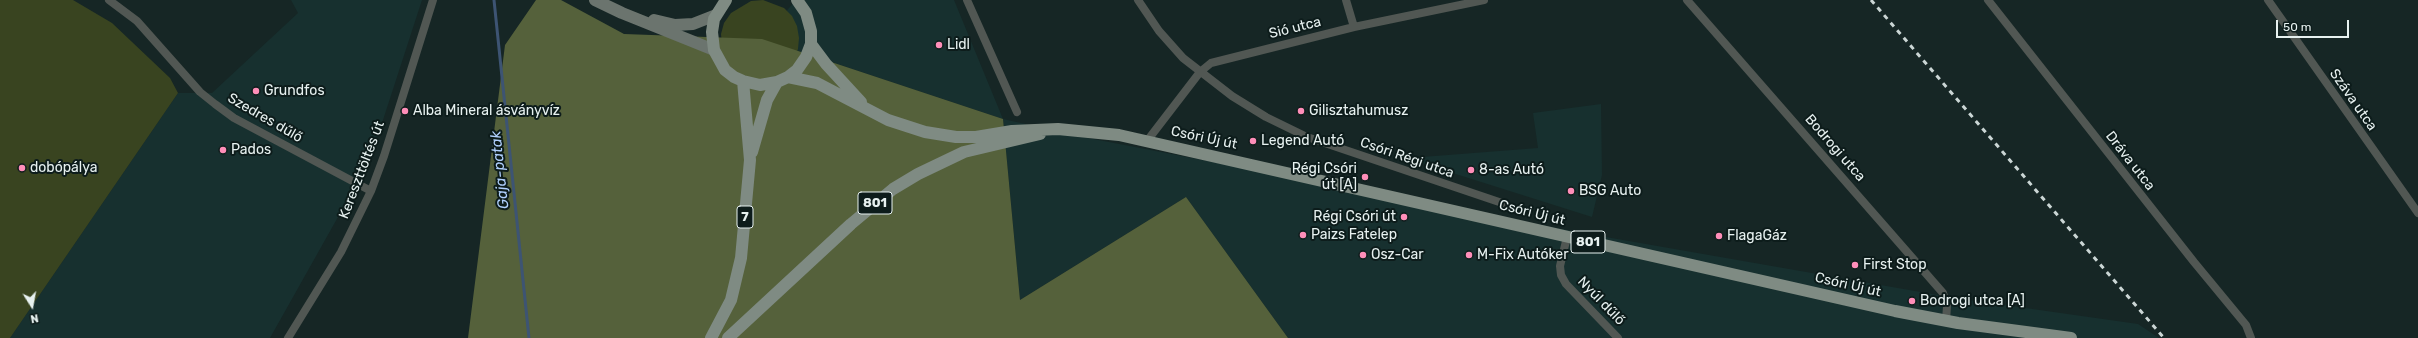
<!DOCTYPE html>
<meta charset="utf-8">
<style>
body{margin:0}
#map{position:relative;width:2418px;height:338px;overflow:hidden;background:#162625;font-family:Rubik,sans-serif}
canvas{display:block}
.north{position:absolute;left:12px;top:286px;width:40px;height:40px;-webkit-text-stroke:3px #0d1c1b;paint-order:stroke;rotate:169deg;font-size:11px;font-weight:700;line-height:16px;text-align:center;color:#e7f1f0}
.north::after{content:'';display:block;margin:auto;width:14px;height:18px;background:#e7f1f0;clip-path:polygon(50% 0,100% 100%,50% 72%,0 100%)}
.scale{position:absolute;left:2276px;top:20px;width:73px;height:18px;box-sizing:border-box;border:2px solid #e7f1f0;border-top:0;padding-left:5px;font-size:12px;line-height:14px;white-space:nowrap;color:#e7f1f0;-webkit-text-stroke:3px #0d1c1b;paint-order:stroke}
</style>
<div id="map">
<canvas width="2418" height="338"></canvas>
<div class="north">N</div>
<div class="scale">50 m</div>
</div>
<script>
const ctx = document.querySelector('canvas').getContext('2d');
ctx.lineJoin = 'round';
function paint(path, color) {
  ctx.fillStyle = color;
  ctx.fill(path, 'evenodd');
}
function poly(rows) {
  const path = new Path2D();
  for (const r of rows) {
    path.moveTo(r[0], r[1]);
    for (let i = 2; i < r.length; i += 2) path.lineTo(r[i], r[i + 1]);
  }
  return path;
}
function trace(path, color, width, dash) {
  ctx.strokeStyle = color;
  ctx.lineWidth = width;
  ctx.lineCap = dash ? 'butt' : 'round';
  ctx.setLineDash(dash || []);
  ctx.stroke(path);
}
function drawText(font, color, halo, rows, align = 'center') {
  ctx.font = font + ' Rubik,sans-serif';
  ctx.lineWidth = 4;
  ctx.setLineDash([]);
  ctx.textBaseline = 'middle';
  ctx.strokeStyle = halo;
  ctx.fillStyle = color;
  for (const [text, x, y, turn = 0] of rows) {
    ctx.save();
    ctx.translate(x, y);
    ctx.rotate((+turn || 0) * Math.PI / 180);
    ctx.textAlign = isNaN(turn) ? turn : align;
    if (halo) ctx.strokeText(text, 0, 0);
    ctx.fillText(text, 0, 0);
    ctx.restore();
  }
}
paint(poly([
 [291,0,422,0,370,160,270,338,10,338,178,93,212,93,298,13],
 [796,0,954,0,1003,119,1088,138,1583,233,1955,298,2138,324,2159,338,1288,338,1186,197,1020,300,1003,119,762,39],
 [1601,104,1602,175,1592,217,1421,163,1422,157,1538,148,1533,113]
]), '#17302f');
paint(poly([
 [0,0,73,0,112,23,170,78,178,93,10,338,0,338],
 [763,0,784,8,792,16,797,26,799,38,798,49,793,60,722,45,721,34,724,23,731,13,751,1]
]), '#394420');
paint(poly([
 [536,0,561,0,624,34,762,39,1003,119,1020,300,1186,197,1288,338,468,338,505,45]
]), '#55613b');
trace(poly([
 [494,0,529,338]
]), '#3d5473', 3);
trace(poly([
 [109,0,137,21,200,92,215,104,234,118,371,191],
 [967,0,1017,112],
 [1138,0,1159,31,1183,58,1232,96,1266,117,1307,137,1505,204],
 [1346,0,1354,27],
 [1687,0,1943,293,1947,306,1946,321],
 [1988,0,2194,262,2246,325,2251,338],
 [2268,0,2418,213],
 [1147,141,1200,72,1211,63,1354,27,1484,0],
 [1567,237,1560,266,1561,275,1566,284,1618,338],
 [288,338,341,252,371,191,384,156,433,0]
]), '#515753', 8);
trace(poly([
 [595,0,622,13,714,50],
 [654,20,675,25,693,24,716,15]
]), '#6b746e', 12);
trace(poly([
 [726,0,714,19,712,32,714,50,725,70,734,77,743,81,760,85,777,82,788,77,797,70,806,57,811,44,811,31,806,13,797,0],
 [811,44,826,64,861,102],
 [788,77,817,83,888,120,925,132,956,137,976,137,1012,131,1058,129,1119,135,1895,311,1958,323,2071,338],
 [752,152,767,100,777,82],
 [711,338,731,300,741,258,750,160,743,81],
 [728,338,851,224,893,189,918,174,964,152,1040,134]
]), '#7f8b83', 12);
trace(poly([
 [1871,0,2164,338]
]), '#cbd6d5', 3, [5, 5]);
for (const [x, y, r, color] of [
 [939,45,4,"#ff8eb9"],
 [256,91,4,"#ff8eb9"],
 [405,111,4,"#ff8eb9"],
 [1301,111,4,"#ff8eb9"],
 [1253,141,4,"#ff8eb9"],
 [223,150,4,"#ff8eb9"],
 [22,168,4,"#ff8eb9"],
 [1471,170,4,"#ff8eb9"],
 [1365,177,4,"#ff8eb9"],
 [1571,191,4,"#ff8eb9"],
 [1404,217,4,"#ff8eb9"],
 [1303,235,4,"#ff8eb9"],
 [1719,236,4,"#ff8eb9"],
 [1363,255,4,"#ff8eb9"],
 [1469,255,4,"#ff8eb9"],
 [1855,265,4,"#ff8eb9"],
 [1912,301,4,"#ff8eb9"]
]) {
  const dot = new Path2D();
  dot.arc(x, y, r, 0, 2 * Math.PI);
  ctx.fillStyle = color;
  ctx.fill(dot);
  trace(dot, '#0d1c1b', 1.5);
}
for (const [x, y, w] of [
 [875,203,34],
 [745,217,16],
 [1588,242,34]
]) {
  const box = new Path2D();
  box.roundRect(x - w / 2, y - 11, w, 22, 3);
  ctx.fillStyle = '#0d1c1b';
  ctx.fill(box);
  trace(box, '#e7f1f0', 1);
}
drawText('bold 13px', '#e7f1f0', null, [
 ["801",875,203],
 ["7",745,217],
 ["801",1588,242]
]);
drawText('14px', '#e7f1f0', '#0d1c1b', [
 ["Sió utca",1295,28,-14],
 ["Száva utca",2353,100,55],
 ["Szedres dűlő",265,118,30],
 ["Csóri Új út",1204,138,12],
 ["Bodrogi utca",1835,148,49],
 ["Csóri Régi utca",1407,158,19],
 ["Dráva utca",2130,161,52],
 ["Kereszttöltés út",362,170,-69],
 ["Csóri Új út",1532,213,14],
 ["Csóri Új út",1848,285,13],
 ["Nyúl dűlő",1601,301,46]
]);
drawText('14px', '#e7f1f0', '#0d1c1b', [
 ["Lidl",947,45],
 ["Grundfos",264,91],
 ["Alba Mineral ásványvíz",413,111],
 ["Gilisztahumusz",1309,111],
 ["Legend Autó",1261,141],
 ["Pados",231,150],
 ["dobópálya",30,168],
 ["Régi Csóri",1357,169,"right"],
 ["út [A]",1357,185,"right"],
 ["8-as Autó",1479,170],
 ["BSG Auto",1579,191],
 ["Régi Csóri út",1396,217,"right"],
 ["Paizs Fatelep",1311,235],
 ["FlagaGáz",1727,236],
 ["Osz-Car",1371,255],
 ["M-Fix Autóker",1477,255],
 ["First Stop",1863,265],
 ["Bodrogi utca [A]",1920,301]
], 'left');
drawText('italic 15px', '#afcffc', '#0d1c1b', [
 ["Gaja-patak",500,170,-96]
]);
</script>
